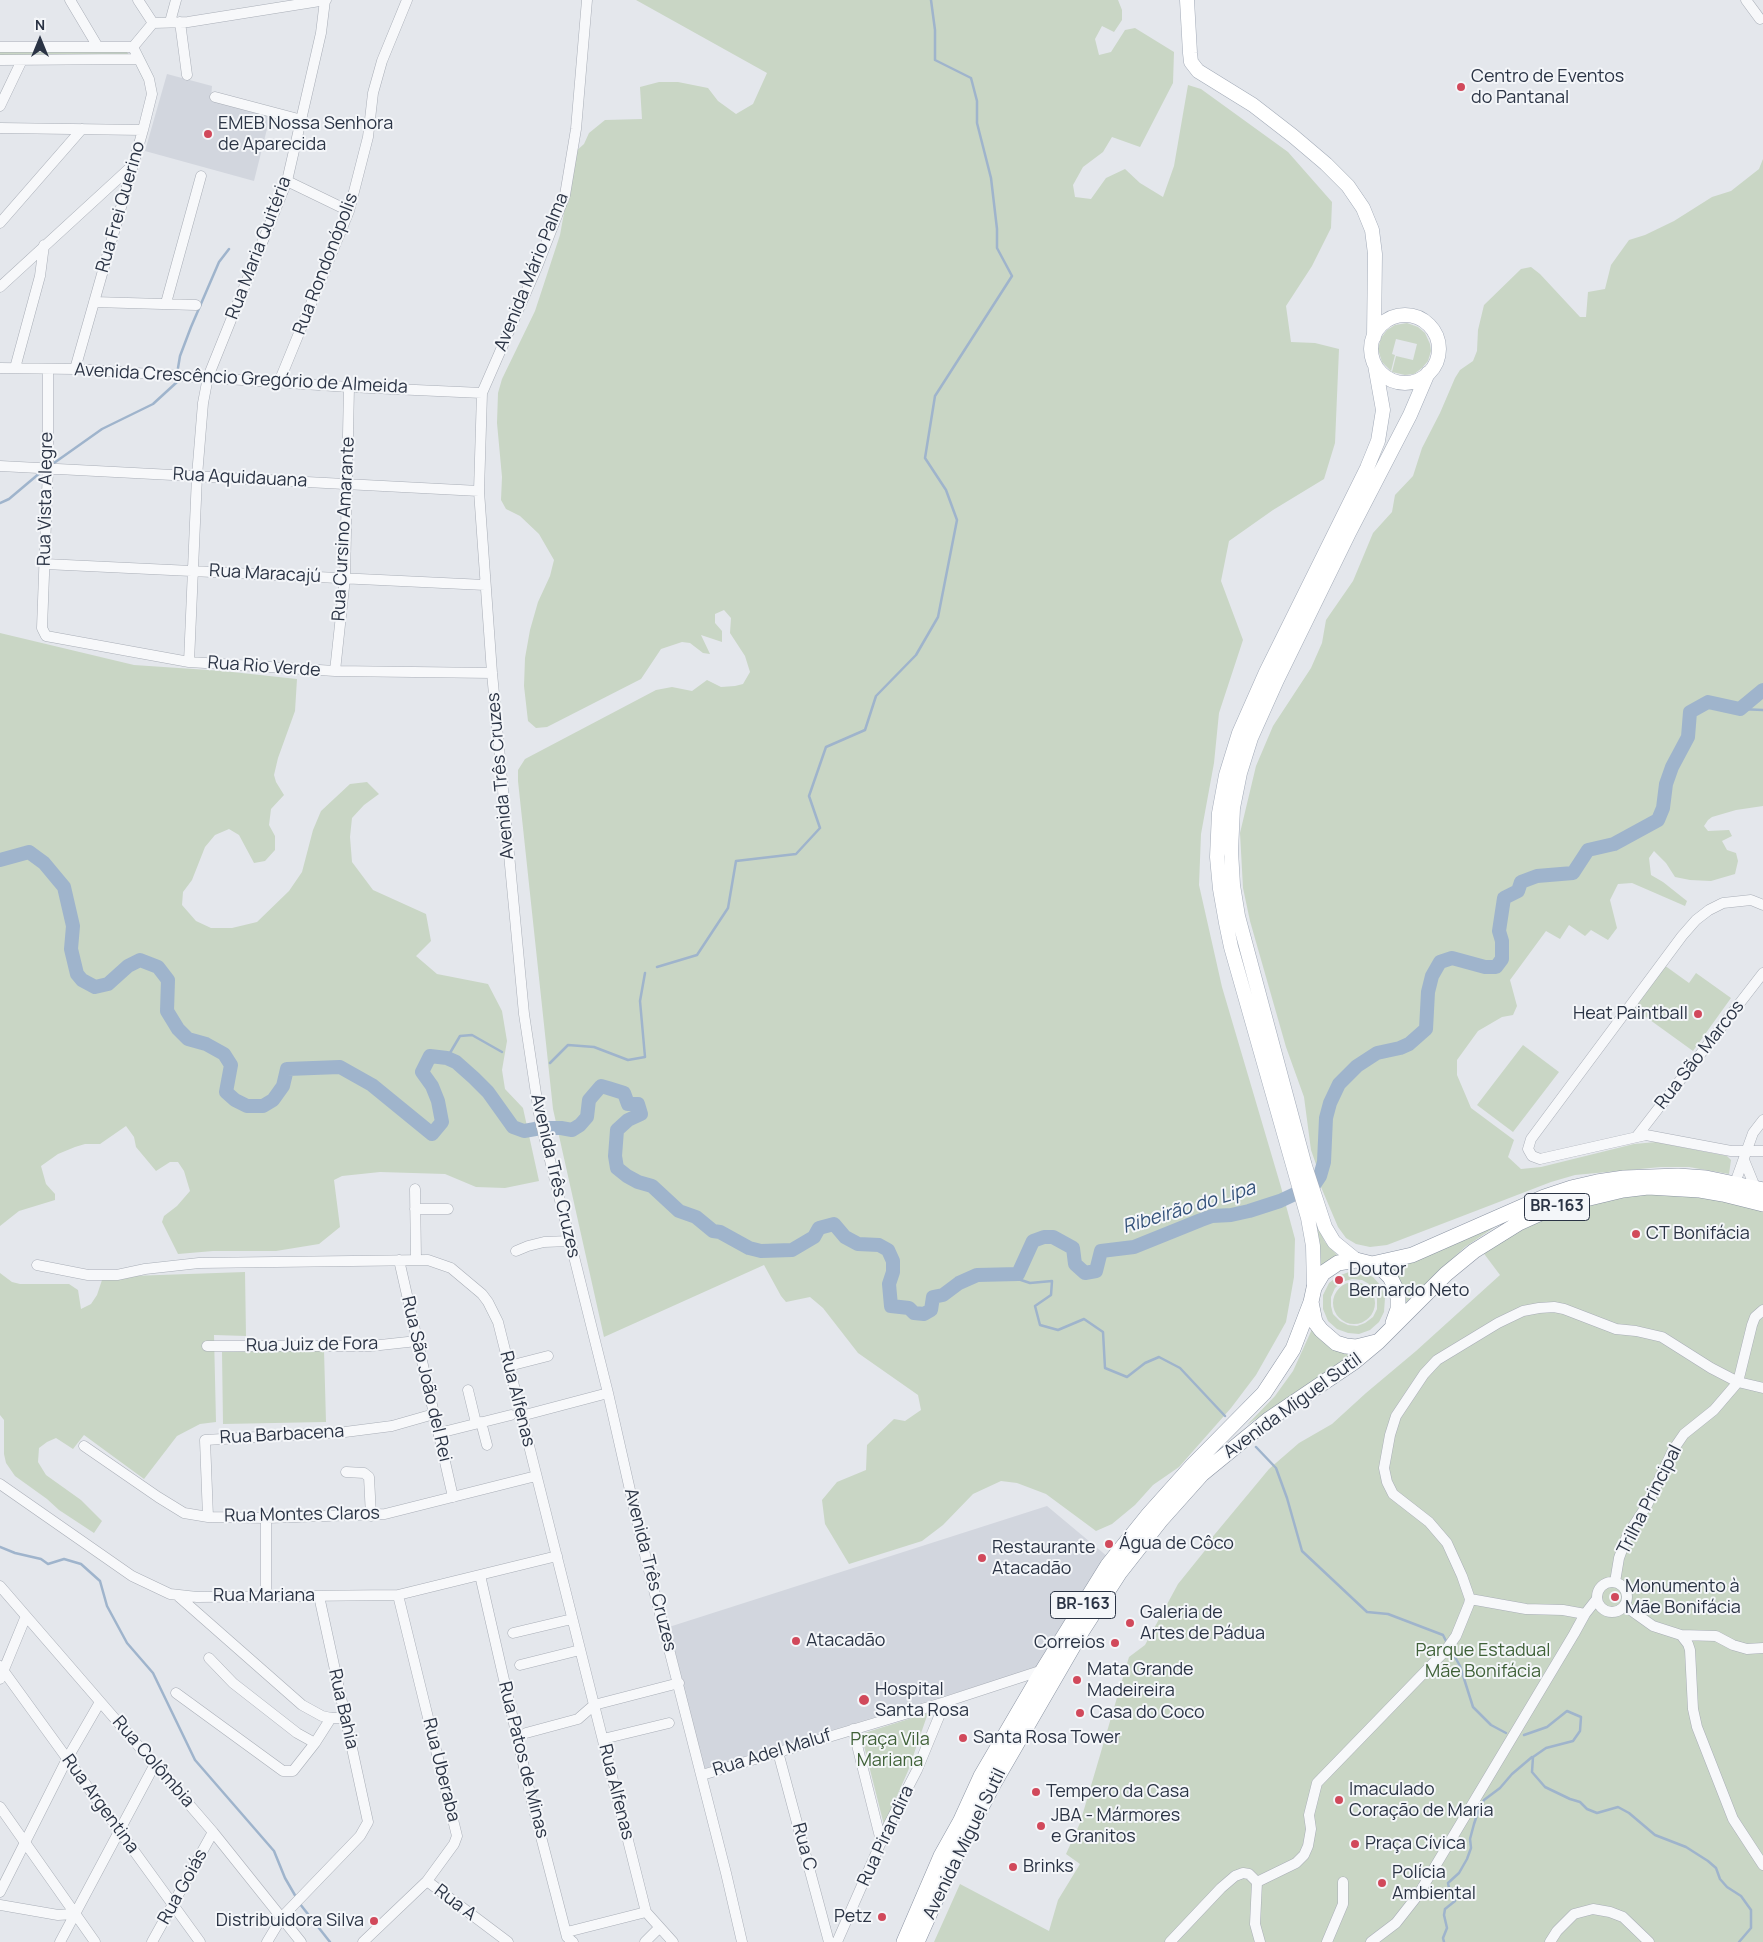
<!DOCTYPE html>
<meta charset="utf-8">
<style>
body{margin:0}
#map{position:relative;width:1763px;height:1942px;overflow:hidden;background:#e4e7ec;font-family:Manrope,sans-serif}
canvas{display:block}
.north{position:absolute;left:15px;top:15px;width:50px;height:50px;-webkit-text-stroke:4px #f4f6f9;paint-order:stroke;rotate:0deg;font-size:14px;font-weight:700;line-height:20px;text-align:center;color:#2b3445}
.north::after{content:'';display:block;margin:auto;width:18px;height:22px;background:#2b3445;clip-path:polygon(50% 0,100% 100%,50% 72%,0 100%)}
</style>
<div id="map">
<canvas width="1763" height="1942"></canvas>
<div class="north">N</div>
</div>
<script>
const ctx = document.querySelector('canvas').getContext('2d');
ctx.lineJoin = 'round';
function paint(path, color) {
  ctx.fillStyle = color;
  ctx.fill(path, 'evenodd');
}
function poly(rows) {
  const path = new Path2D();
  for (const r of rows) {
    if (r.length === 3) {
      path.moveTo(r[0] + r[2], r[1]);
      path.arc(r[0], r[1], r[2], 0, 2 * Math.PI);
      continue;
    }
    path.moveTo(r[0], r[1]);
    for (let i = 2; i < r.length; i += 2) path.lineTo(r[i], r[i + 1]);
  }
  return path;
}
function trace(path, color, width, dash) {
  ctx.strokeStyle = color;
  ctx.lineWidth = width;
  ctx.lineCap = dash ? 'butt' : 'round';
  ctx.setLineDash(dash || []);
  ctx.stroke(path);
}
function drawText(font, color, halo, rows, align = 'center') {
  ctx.font = font + ' Manrope,sans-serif';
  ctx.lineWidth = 4;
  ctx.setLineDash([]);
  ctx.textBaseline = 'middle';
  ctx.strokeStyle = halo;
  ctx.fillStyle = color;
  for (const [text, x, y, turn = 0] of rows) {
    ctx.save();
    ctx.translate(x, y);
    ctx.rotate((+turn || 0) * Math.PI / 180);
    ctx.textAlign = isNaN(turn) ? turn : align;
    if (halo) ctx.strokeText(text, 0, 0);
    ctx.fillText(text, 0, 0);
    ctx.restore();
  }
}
paint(poly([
 [167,74,212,86,211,99,270,117,254,181,145,151],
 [1047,1506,1108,1557,1041,1667,703,1769,669,1627]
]), '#d2d6de');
paint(poly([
 [636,0,1118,0,1122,10,1122,20,1114,32,1102,26,1095,39,1099,55,1111,52,1125,30,1135,28,1174,52,1173,83,1140,147,1112,137,1103,152,1083,167,1073,185,1075,197,1091,199,1106,178,1125,169,1140,183,1163,197,1174,166,1188,85,1201,89,1288,152,1332,202,1331,228,1312,266,1286,306,1291,342,1315,343,1339,349,1335,443,1324,479,1273,510,1229,541,1221,581,1243,640,1219,713,1214,763,1201,834,1199,885,1222,987,1281,1187,1295,1239,1294,1277,1286,1322,1256,1375,1231,1408,1179,1467,1153,1485,1135,1505,1112,1524,1096,1531,1046,1494,1017,1483,1001,1481,973,1494,943,1525,922,1541,849,1564,825,1524,822,1500,837,1482,866,1470,867,1445,894,1419,905,1421,921,1410,918,1395,858,1353,823,1308,810,1297,786,1302,781,1296,764,1265,604,1337,553,1109,518,781,518,770,525,759,656,690,672,687,692,691,707,680,721,687,735,686,743,684,750,672,745,656,730,633,731,618,724,610,715,614,715,623,722,631,722,642,701,635,710,654,703,653,690,643,682,642,661,649,641,679,547,727,536,728,528,721,524,686,525,658,530,630,538,602,550,576,554,560,539,534,520,516,506,509,501,500,502,477,497,423,498,393,502,379,535,311,560,235,575,152,584,144,589,133,605,120,642,119,640,87,659,82,678,82,708,88,718,101,736,114,753,104,767,73],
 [0,49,125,49,131,58,0,58],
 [1763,159,1763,806,1736,810,1712,817,1708,820,1704,826,1708,831,1729,830,1732,836,1722,841,1727,850,1736,853,1738,861,1735,874,1711,881,1690,880,1675,877,1666,863,1654,851,1649,858,1651,875,1663,882,1687,901,1685,906,1632,883,1618,884,1610,900,1617,928,1608,940,1591,930,1585,936,1569,925,1560,939,1546,931,1510,980,1517,1006,1513,1015,1502,1017,1478,1031,1457,1060,1457,1075,1471,1108,1514,1140,1508,1157,1521,1169,1541,1167,1634,1144,1656,1142,1727,1156,1731,1160,1729,1174,1689,1167,1661,1167,1575,1175,1551,1182,1387,1245,1370,1247,1356,1244,1346,1238,1338,1227,1321,1187,1318,1170,1311,1150,1304,1097,1286,1047,1250,921,1243,888,1240,833,1256,766,1273,726,1311,668,1322,643,1326,620,1353,581,1373,533,1392,512,1395,495,1413,476,1422,448,1440,413,1455,378,1460,370,1473,361,1477,351,1478,330,1484,305,1521,269,1531,267,1540,274,1580,317,1586,317,1588,292,1605,289,1611,265,1629,240,1645,235,1674,221,1712,197,1731,191,1759,169],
 [1407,323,1418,327,1425,333,1430,344,1431,351,1428,361,1422,368,1414,374,1405,375,1392,372,1396,356,1413,360,1417,344,1396,339,1392,354,1395,355,1391,371,1382,362,1378,349,1381,338,1387,330,1395,325],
 [0,633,134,665,223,671,297,679,295,711,278,758,274,775,276,782,284,795,271,809,269,825,275,836,275,850,265,861,254,863,239,835,229,829,215,835,205,847,192,880,183,892,182,905,196,921,211,928,232,928,257,922,289,891,302,872,313,830,321,811,350,784,367,782,379,794,364,805,352,818,350,837,352,862,373,890,426,914,431,941,416,956,437,974,488,984,502,1011,507,1041,502,1070,505,1089,523,1108,539,1181,505,1188,476,1187,445,1174,380,1172,342,1176,334,1180,340,1227,319,1244,276,1251,213,1251,178,1254,162,1222,164,1216,177,1206,190,1191,184,1171,178,1162,170,1162,156,1171,136,1147,134,1137,126,1126,100,1144,85,1144,75,1147,58,1154,41,1166,46,1184,55,1194,55,1200,19,1211,0,1226],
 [1664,965,1689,983,1696,973,1731,998,1693,1051,1632,1007],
 [1523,1045,1559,1072,1513,1132,1477,1105],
 [1649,1192,1689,1193,1763,1208,1763,1942,934,1942,960,1884,1049,1931,1058,1900,1080,1864,1066,1854,1080,1823,1129,1657,1145,1645,1178,1584,1207,1548,1205,1546,1269,1469,1299,1443,1332,1424,1366,1393,1416,1351,1500,1275,1482,1251,1520,1227,1565,1209],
 [1498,1225,1465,1247,1402,1306,1387,1268,1399,1267,1416,1260],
 [1317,1226,1325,1242,1339,1257,1321,1268],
 [245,1272,246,1336,214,1335,216,1422,200,1424,177,1436,144,1479,84,1435,73,1449,56,1438,47,1442,39,1448,38,1462,46,1475,81,1500,102,1521,94,1533,59,1510,47,1499,15,1476,6,1463,4,1454,4,1420,0,1415,0,1273,12,1282,20,1284,69,1284,78,1290,81,1309,91,1304,97,1295,103,1277],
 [1349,1272,1361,1272,1373,1277,1381,1286,1385,1298,1384,1312,1379,1322,1370,1330,1359,1334,1348,1333,1337,1329,1328,1321,1323,1309,1323,1295,1329,1283,1338,1276],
 [1352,1279,1362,1280,1369,1284,1375,1291,1377,1299,1377,1309,1373,1317,1365,1323,1357,1326,1348,1325,1340,1321,1333,1314,1331,1306,1331,1297,1335,1288,1342,1282],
 [1354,1303,21],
 [1313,1327,1357,1351,1247,1425,1275,1396,1293,1371],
 [324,1350,326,1422,223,1424,222,1352],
 [928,1713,908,1771,884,1825,861,1734]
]), '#c9d6c5');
trace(poly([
 [178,368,180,356,191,327,219,262,229,249],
 [54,463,102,429,153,404,177,382],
 [0,503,9,499,41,472],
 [1740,709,1763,710],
 [657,967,697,955,728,908,736,861,796,854,820,828,809,796,826,747,865,730,876,696,916,655,938,617,957,520,946,490,925,458,935,396,1012,276,997,248,997,229,991,178,977,123,977,101,971,78,935,60,935,30,931,0],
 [447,1058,460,1036,472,1035,502,1052],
 [550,1063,568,1045,594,1047,628,1060,645,1057,640,1001,645,973],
 [1006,1275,1030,1283,1052,1281,1051,1295,1035,1306,1040,1325,1058,1330,1084,1319,1103,1332,1105,1368,1127,1377,1145,1363,1159,1357,1180,1368,1225,1416],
 [1256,1447,1276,1468,1287,1498,1302,1551,1367,1612,1388,1614,1443,1635,1447,1643],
 [0,1547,15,1553,41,1559,48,1564,64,1559,81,1564,100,1581,107,1606,127,1643,153,1673,195,1760,274,1851,285,1878,296,1897],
 [1451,1650,1460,1666,1473,1707,1491,1725,1506,1733],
 [1524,1735,1547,1727,1567,1711,1581,1717,1580,1731,1573,1741,1546,1748,1533,1757,1532,1772,1545,1787,1570,1799,1580,1802,1587,1809,1597,1813,1618,1807,1629,1813,1655,1835,1686,1847,1708,1861,1716,1868,1720,1879,1727,1887,1741,1896,1751,1910,1751,1928,1739,1942],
 [300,1904,330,1942],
 [1444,1942,1443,1938,1447,1928,1444,1915,1445,1909,1455,1901,1455,1897,1453,1891,1449,1888,1448,1883,1459,1873,1467,1859,1471,1848,1470,1839,1474,1824,1479,1809,1484,1800,1500,1788,1512,1774,1532,1757]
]), '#9fb4cc', 2.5);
trace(poly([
 [0,860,29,852,44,863,64,887,73,926,71,949,77,974,82,980,95,987,108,984,128,966,140,960,158,967,168,980,167,1011,178,1029,188,1039,206,1044,224,1054,231,1065,226,1092,235,1100,247,1106,263,1106,273,1100,283,1086,287,1069,340,1067,372,1085,432,1134,442,1122,438,1101,432,1086,422,1072,430,1056,447,1058,456,1062,474,1078,488,1092,513,1127,524,1131,541,1128,561,1128,572,1130,580,1125,587,1117,589,1100,601,1086,608,1088,624,1093,628,1104,638,1104,641,1114,628,1120,617,1130,615,1156,617,1168,627,1176,638,1182,652,1186,679,1211,696,1217,713,1231,720,1232,749,1248,761,1251,792,1250,814,1237,819,1228,834,1224,845,1237,858,1244,879,1245,888,1250,893,1261,893,1272,889,1284,891,1306,909,1308,914,1313,924,1314,931,1310,933,1297,943,1295,959,1283,977,1275,1018,1274,1033,1241,1044,1237,1053,1237,1073,1248,1075,1264,1085,1273,1096,1271,1101,1251,1134,1247,1201,1220,1212,1216,1231,1215,1249,1211,1280,1201,1314,1185,1320,1176,1324,1162,1326,1118,1330,1103,1339,1084,1357,1066,1377,1053,1400,1048,1409,1044,1426,1029,1428,992,1432,976,1440,962,1452,958,1485,967,1496,967,1502,959,1502,941,1499,931,1504,898,1518,891,1521,882,1537,876,1573,873,1588,850,1614,844,1658,820,1663,808,1666,784,1672,767,1688,737,1690,712,1708,702,1740,709,1763,690]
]), '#9fb4cc', 14);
const minor = poly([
 [70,0,98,47],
 [138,0,153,23],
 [587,0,576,129,565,195,537,267,482,393,479,491,492,673,524,1014,540,1120,608,1393,642,1543,726,1873,742,1942],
 [1746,0,1760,19],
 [170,22,176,0],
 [180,22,187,75],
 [0,47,133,47],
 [133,47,153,23,188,22,326,0],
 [0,60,137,59],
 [215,97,302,120],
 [0,106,22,60],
 [0,128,143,130],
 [287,181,349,211],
 [0,223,82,129],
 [0,287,133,165],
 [94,302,196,305],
 [166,303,201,176],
 [0,368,75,369,349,387,482,393],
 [15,368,40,276,44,245],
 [48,369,48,468,42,628,46,636,189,662,335,671,492,673],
 [75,369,143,130,152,94,149,79,133,47],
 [279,382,349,211,368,137,373,93,382,61,407,0],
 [0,466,479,491],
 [45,564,485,585],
 [189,662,197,476,203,403,208,377,287,181,321,33,325,0],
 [335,671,345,578,349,387],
 [1763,905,1751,900,1723,903,1709,910,1696,920,1682,936,1531,1139,1528,1149,1532,1156,1540,1159,1646,1135,1731,1151,1763,1151],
 [1637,1136,1763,973],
 [1744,1160,1755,1187],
 [1735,1183,1753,1133,1763,1120],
 [415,1189,416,1260],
 [415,1209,448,1209],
 [516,1251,528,1246,544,1242,569,1241],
 [399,1260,453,1497],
 [37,1265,88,1275,117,1275,145,1269,199,1263,428,1260,451,1268,482,1294,488,1302,498,1322,646,1912,673,1942],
 [207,1346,371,1346,417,1341],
 [509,1366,548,1356],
 [468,1390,476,1423],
 [521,1416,608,1393],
 [481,1422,487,1445],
 [439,1433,511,1415],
 [84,1446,158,1497,184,1513,208,1517,266,1518,385,1514,536,1476],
 [346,1472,364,1473,369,1477,371,1516],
 [0,1484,132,1576,170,1594,197,1597,398,1595,557,1556],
 [208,1517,205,1440,345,1432,392,1426,434,1414],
 [480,1575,532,1802,567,1937,573,1942],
 [1612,1597,15],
 [1615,1582,1619,1558,1627,1536,1647,1505,1673,1450,1684,1434,1714,1410,1738,1382,1752,1325,1755,1317,1763,1310],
 [0,1586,213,1832,301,1942],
 [177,1595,302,1705,322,1716,331,1718,345,1718],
 [266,1596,266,1518],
 [1470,1599,1526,1609,1563,1610,1585,1614],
 [1625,1606,1653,1626,1681,1635,1688,1644,1690,1650,1693,1709,1697,1727,1733,1819,1763,1865],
 [513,1633,572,1619],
 [1681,1635,1716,1636,1733,1645,1747,1649,1763,1648],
 [209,1658,233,1683,297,1733,315,1743,331,1718],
 [520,1665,580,1650],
 [0,1666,200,1942],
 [0,1679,26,1616],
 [176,1693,283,1771,293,1771,315,1743],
 [853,1729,881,1841],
 [526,1733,578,1719,594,1705,679,1683],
 [603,1739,669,1723],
 [778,1752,829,1942],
 [702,1775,945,1702,1043,1670],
 [0,1807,95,1942],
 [427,1881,508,1942],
 [1257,1882,1296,1863,1304,1855,1308,1846,1311,1829,1309,1815,1317,1783,1446,1650,1456,1636,1469,1604,1470,1599,1462,1576,1447,1543,1429,1522,1393,1494,1387,1482,1384,1468,1390,1435,1396,1416,1424,1374,1437,1360,1498,1323,1523,1311,1539,1308,1554,1307,1564,1309,1616,1329,1636,1331,1662,1337,1711,1368,1738,1382,1763,1388],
 [0,1892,67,1759,100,1702],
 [0,1905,58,1915,74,1914],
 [567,1932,646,1912],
 [60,1942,155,1764],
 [152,1942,213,1832],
 [267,1942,282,1917,360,1836,368,1822,319,1596],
 [363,1942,427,1881,454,1844,457,1836,398,1595],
 [645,1942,659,1928],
 [837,1942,889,1824,917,1770,945,1702],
 [1170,1942,1221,1888,1235,1876,1243,1873,1249,1874,1257,1882,1255,1924,1260,1942],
 [1327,1942,1343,1904,1343,1882],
 [1371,1942,1396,1923,1418,1895,1574,1634,1585,1614,1596,1600],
 [1550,1942,1557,1931,1574,1914,1593,1909,1610,1912,1623,1917,1649,1942]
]);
const major = poly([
 [1187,0,1190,53,1191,62,1198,71,1253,105,1293,136,1326,164,1348,186,1363,208,1372,230,1375,254,1374,337],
 [1405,349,34],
 [1356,1260,1334,1242,1325,1227,1305,1166,1238,916,1233,885,1231,851,1233,808,1240,773,1251,738,1277,680,1349,533,1410,415,1428,373],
 [1314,1288,1313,1246,1308,1218,1231,947,1226,923,1220,889,1217,857,1219,813,1226,775,1239,733,1266,672,1367,468,1378,441,1383,410,1375,365]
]);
const highway = poly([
 [1372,1264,1412,1255,1544,1197,1571,1188,1597,1182,1624,1178,1678,1176,1706,1178,1763,1190],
 [1376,1342,1356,1347,1346,1346,1336,1343,1321,1330,1315,1322,1311,1302,1314,1288,1323,1273,1338,1263,1356,1260,1372,1264,1382,1269,1390,1277,1395,1287,1398,1298,1398,1309,1393,1323],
 [904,1942,941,1856,960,1822,981,1776,1043,1670,1108,1565,1149,1514,1192,1466,1264,1393,1293,1349,1311,1302],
 [917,1942,952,1863,994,1783,1082,1631,1120,1572,1160,1521,1202,1474,1268,1420,1354,1362,1378,1342,1446,1274,1474,1251,1519,1223,1550,1209,1573,1202,1623,1190,1648,1187,1700,1190,1723,1194,1763,1204]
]);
trace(minor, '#a9aeb7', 11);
trace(major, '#a3abb8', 15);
trace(highway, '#8b94a3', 16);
trace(minor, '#f7f8fa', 10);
trace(major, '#fff', 14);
trace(highway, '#fff', 15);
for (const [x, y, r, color] of [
 [1461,87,5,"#d1495b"],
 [208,134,5,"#d1495b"],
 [1698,1014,5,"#d1495b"],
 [1636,1234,5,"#d1495b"],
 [1339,1280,5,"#d1495b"],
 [1109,1544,5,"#d1495b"],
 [982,1558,5,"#d1495b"],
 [1615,1597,5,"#d1495b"],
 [1130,1623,5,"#d1495b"],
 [796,1641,5,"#d1495b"],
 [1115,1643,5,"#d1495b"],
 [1077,1680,5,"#d1495b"],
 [864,1700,6,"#d1495b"],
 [1080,1713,5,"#d1495b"],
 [963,1738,5,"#d1495b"],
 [1036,1792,5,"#d1495b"],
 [1339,1800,5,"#d1495b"],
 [1041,1826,5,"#d1495b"],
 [1355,1844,5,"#d1495b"],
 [1013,1867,5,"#d1495b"],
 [1382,1883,5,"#d1495b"],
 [882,1917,5,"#d1495b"],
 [374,1921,5,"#d1495b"]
]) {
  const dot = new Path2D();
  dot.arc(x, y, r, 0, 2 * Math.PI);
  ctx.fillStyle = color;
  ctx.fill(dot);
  trace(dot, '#f4f6f9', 2);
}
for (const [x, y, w] of [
 [1557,1207,65],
 [1083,1605,65]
]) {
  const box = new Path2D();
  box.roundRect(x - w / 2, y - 13.5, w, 27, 4);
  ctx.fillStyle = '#f4f6f9';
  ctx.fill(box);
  trace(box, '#2b3445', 1);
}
drawText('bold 16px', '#2b3445', null, [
 ["BR-163",1557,1207],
 ["BR-163",1083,1605]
]);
drawText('18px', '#2b3445', '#f4f6f9', [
 ["Centro de Eventos",1471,77],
 ["do Pantanal",1471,98],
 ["EMEB Nossa Senhora",218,124],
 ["de Aparecida",218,145],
 ["Heat Paintball",1688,1014,"right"],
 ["CT Bonifácia",1646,1234],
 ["Doutor",1349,1270],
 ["Bernardo Neto",1349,1291],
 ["Água de Côco",1119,1544],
 ["Restaurante",992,1548],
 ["Atacadão",992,1569],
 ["Monumento à",1625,1587],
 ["Mãe Bonifácia",1625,1608],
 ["Galeria de",1140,1613],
 ["Artes de Pádua",1140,1634],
 ["Atacadão",806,1641],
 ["Correios",1105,1643,"right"],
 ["Mata Grande",1087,1670],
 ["Madeireira",1087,1691],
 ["Hospital",875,1690],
 ["Santa Rosa",875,1711],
 ["Casa do Coco",1090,1713],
 ["Santa Rosa Tower",973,1738],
 ["Imaculado",1349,1790],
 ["Coração de Maria",1349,1811],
 ["Tempero da Casa",1046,1792],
 ["JBA - Mármores",1051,1816],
 ["e Granitos",1051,1837],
 ["Praça Cívica",1365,1844],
 ["Brinks",1023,1867],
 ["Polícia",1392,1873],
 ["Ambiental",1392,1894],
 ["Petz",872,1917,"right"],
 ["Distribuidora Silva",364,1921,"right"]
], 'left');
drawText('18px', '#2b3445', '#f4f6f9', [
 ["Rua Frei Querino",121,207,-74],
 ["Rua Maria Quitéria",259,248,-69],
 ["Rua Rondonópolis",326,264,-69],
 ["Avenida Mário Palma",532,272,-68],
 ["Avenida Crescêncio Gregório de Almeida",241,379,3],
 ["Rua Aquidauana",240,478,3],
 ["Rua Vista Alegre",46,499,-89],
 ["Rua Cursino Amarante",344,529,-87],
 ["Rua Maracajú",265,574,3],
 ["Rua Rio Verde",264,667,4],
 ["Avenida Três Cruzes",501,776,-95],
 ["Rua São Marcos",1700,1055,-52],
 ["Avenida Três Cruzes",555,1176,77],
 ["Rua Juiz de Fora",312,1345,-1],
 ["Rua São João del Rei",426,1379,77],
 ["Rua Alfenas",517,1399,76],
 ["Avenida Miguel Sutil",1293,1406,-36],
 ["Rua Barbacena",282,1435,-3],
 ["Trilha Principal",1650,1500,-63],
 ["Rua Montes Claros",302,1515,-1],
 ["Avenida Três Cruzes",650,1570,76],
 ["Rua Mariana",264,1596],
 ["Rua Bahia",343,1709,77],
 ["Rua Adel Maluf",772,1753,-17],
 ["Rua Patos de Minas",523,1760,76],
 ["Rua Colômbia",153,1762,49],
 ["Rua Uberaba",441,1770,76],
 ["Rua Alfenas",616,1792,76],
 ["Rua Argentina",100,1804,54],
 ["Rua Pirandira",886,1836,-65],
 ["Avenida Miguel Sutil",965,1844,-64],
 ["Rua C",804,1847,75],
 ["Rua Goiás",183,1887,-61],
 ["Rua A",455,1903,37]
]);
drawText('18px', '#3f6138', '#f4f6f9', [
 ["Parque Estadual",1483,1651],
 ["Mãe Bonifácia",1483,1672],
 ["Praça Vila",890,1740],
 ["Mariana",890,1761]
]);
drawText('italic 19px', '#34527a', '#f4f6f9', [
 ["Ribeirão do Lipa",1189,1208,-17]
]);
</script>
